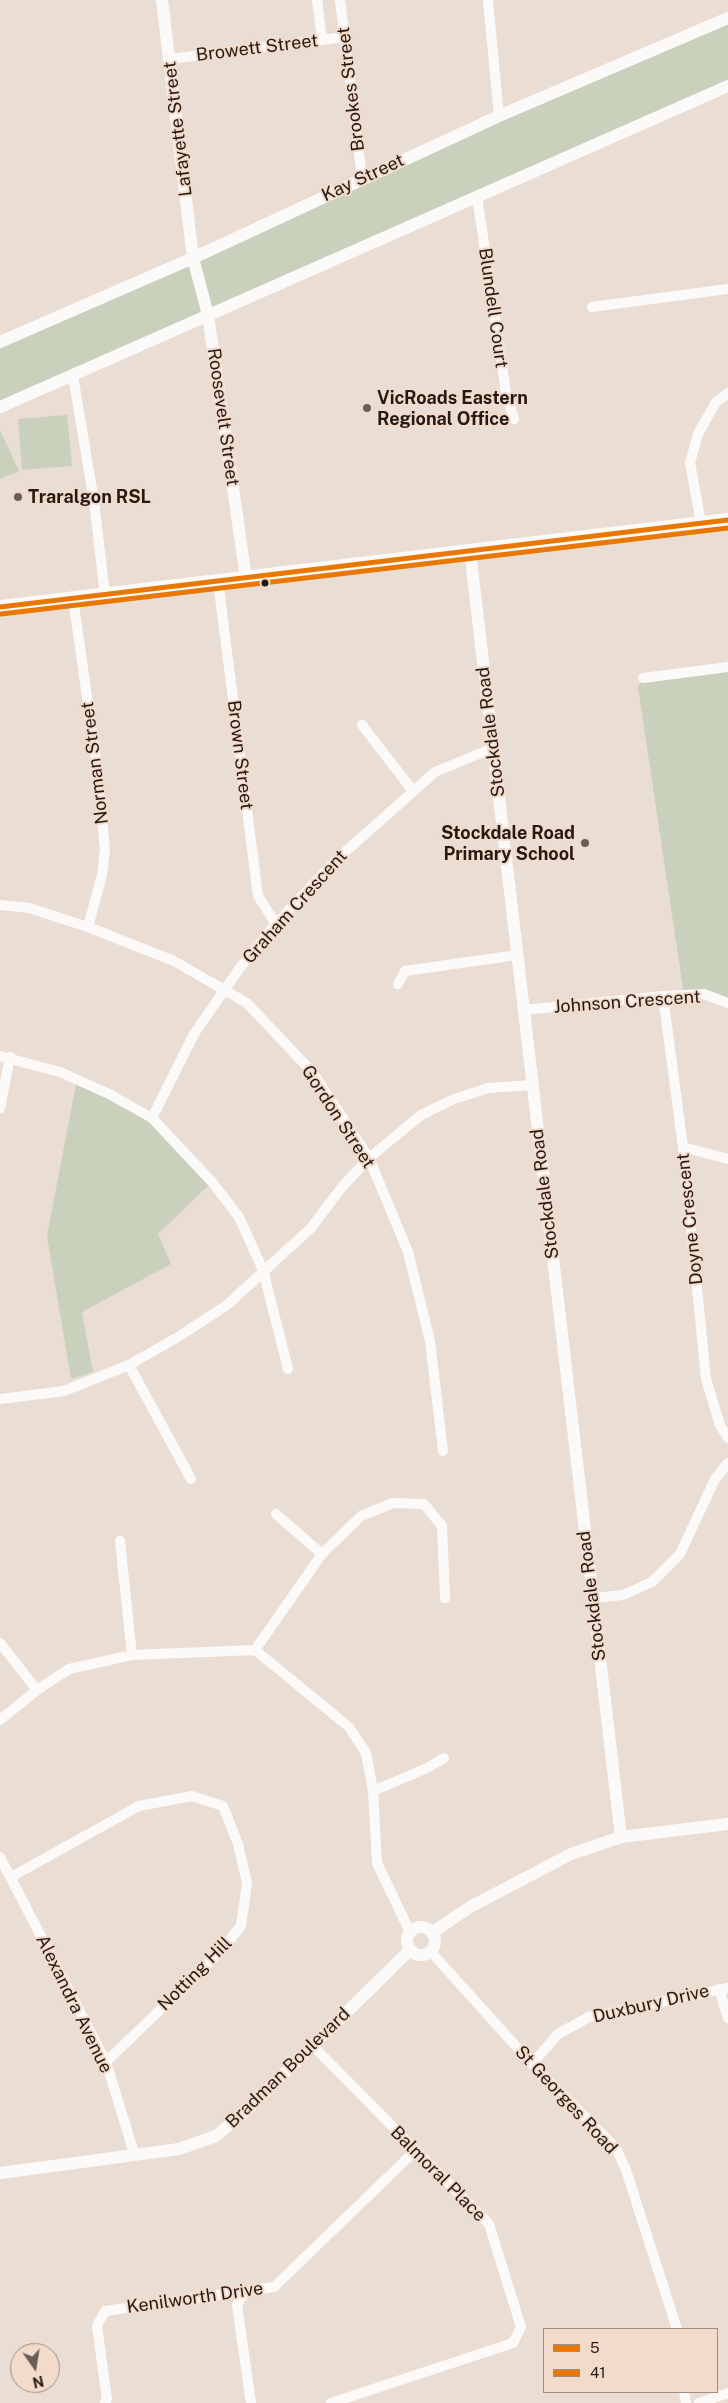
<!DOCTYPE html>
<style>
body{margin:0}
#map{position:relative;width:728px;height:2403px;overflow:hidden;background:#eaddd4;font-family:"Public Sans",sans-serif}
canvas{display:block}
.legend{position:absolute;left:543px;top:2328px;width:175px;height:65px;box-sizing:border-box;background:#f3dbcb;border:1px solid #a08e82;margin:0;padding:6px 9px;list-style:none;font-size:15px;color:#231a14}
.legend li{display:flex;align-items:center;gap:10px;height:25px}
.legend b{width:25px;border:1px solid #a08e82}
.north{position:absolute;left:10px;top:2343px;width:50px;height:50px;box-sizing:border-box;background:#f3dbcb;border:1px solid #a08e82;border-radius:50%;rotate:167deg;font-size:14px;font-weight:700;line-height:20px;text-align:center;color:#231a14}
.north::after{content:'';display:block;margin:auto;width:18px;height:22px;background:#695e57;clip-path:polygon(50% 0,100% 100%,50% 72%,0 100%)}
</style>
<div id="map">
<canvas width="728" height="2403"></canvas>
<ul class="legend">
<li><b style="height:6px;background:#e97802"></b>5</li>
<li><b style="height:6px;background:#e97802"></b>41</li>
</ul>
<div class="north">N</div>
</div>
<script>
const ctx = document.querySelector('canvas').getContext('2d');
ctx.lineJoin = 'round';
function paint(path, color) {
  ctx.fillStyle = color;
  ctx.fill(path, 'evenodd');
}
function poly(rows) {
  const path = new Path2D();
  for (const r of rows) {
    if (r.length === 3) {
      path.moveTo(r[0] + r[2], r[1]);
      path.arc(r[0], r[1], r[2], 0, 2 * Math.PI);
      continue;
    }
    path.moveTo(r[0], r[1]);
    for (let i = 2; i < r.length; i += 2) path.lineTo(r[i], r[i + 1]);
  }
  return path;
}
function trace(path, color, width, dash) {
  ctx.strokeStyle = color;
  ctx.lineWidth = width;
  ctx.lineCap = dash ? 'butt' : 'round';
  ctx.setLineDash(dash || []);
  ctx.stroke(path);
}
function drawText(font, color, halo, rows, align = 'center') {
  ctx.font = font + ' "Public Sans",sans-serif';
  ctx.lineWidth = 4;
  ctx.setLineDash([]);
  ctx.textBaseline = 'middle';
  ctx.strokeStyle = halo;
  ctx.fillStyle = color;
  for (const [text, x, y, turn = 0] of rows) {
    ctx.save();
    ctx.translate(x, y);
    ctx.rotate((+turn || 0) * Math.PI / 180);
    ctx.textAlign = isNaN(turn) ? turn : align;
    if (halo) ctx.strokeText(text, 0, 0);
    ctx.fillText(text, 0, 0);
    ctx.restore();
  }
}
paint(poly([
 [728,18,728,86,0,404,0,342],
 [67,415,72,466,22,470,18,419],
 [0,430,19,471,0,479],
 [728,667,728,1003,684,995,638,687,643,678],
 [77,1079,152,1118,212,1182,158,1234,171,1264,82,1312,93,1372,71,1379,47,1236]
]), '#c9d0bb');
trace(poly([
 [317,0,322,40],
 [340,0,362,178],
 [488,0,499,116],
 [170,59,345,37],
 [477,196,506,393,514,419],
 [592,307,728,289],
 [73,376,94,501,105,595],
 [701,523,690,463,698,434,716,402,728,393],
 [218,581,258,896,276,924],
 [73,598,95,753,105,849,102,875,88,927],
 [643,678,728,667],
 [362,725,413,791],
 [0,905,29,908,88,927,174,961,247,1003,313,1073,369,1158,408,1252,430,1341,443,1451],
 [398,984,405,971,517,955],
 [663,996,683,1147,706,1379,720,1425,728,1438],
 [524,1010,663,996,704,994,728,1003],
 [0,1056,60,1072,109,1094,152,1118,212,1182,239,1217,263,1270,288,1369],
 [0,1108,10,1057],
 [152,1118,194,1034,239,969,276,924,335,861,435,772,493,748],
 [683,1147,728,1159],
 [129,1365,191,1479],
 [0,1399,64,1391,129,1365,178,1337,227,1305,311,1228,342,1187,369,1158,421,1115,454,1099,488,1088,533,1085],
 [276,1514,322,1554],
 [120,1541,132,1655],
 [593,1598,623,1595,652,1582,680,1554,715,1479,728,1463],
 [0,1643,37,1690],
 [255,1650,322,1554,361,1516,393,1503,424,1504,442,1526,445,1598],
 [0,1720,37,1690,69,1669,132,1655,255,1650,349,1727,366,1753,373,1791,377,1863,410,1932],
 [373,1791,427,1768,444,1758],
 [0,1857,106,2062,135,2156],
 [11,1877,139,1806,192,1796,223,1806,238,1844,247,1883,241,1926,219,1953,106,2062],
 [431,1952,532,2064,616,2148,626,2170,677,2329],
 [719,1989,728,2018],
 [313,2046,489,2224,521,2327,513,2343,331,2403],
 [532,2064,558,2034,589,2017,728,1988],
 [245,2291,237,2305,251,2403],
 [684,2392,686,2403],
 [105,2403,107,2399,97,2326,105,2311,274,2287,415,2151],
 [699,2403,728,2393]
]), '#fcfaf9', 10);
trace(poly([
 [162,0,193,258,208,315,246,578],
 [0,342,193,258,499,116,728,18],
 [0,407,728,86],
 [470,551,621,1837],
 [421,1941,14],
 [433,1932,470,1907,571,1854,621,1837,728,1824],
 [0,2173,179,2149,216,2136,245,2112,410,1950]
]), '#fcfaf9', 12);
trace(poly([
 [0,607,728,520]
]), '#fcfaf9', 14);
trace(poly([
 [0,607,728,520]
]), '#e97802', 5);
trace(poly([
 [1,614,728,528]
]), '#e97802', 5);
for (const [x, y, r, color] of [
 [367,408,5,"#695e57"],
 [18,497,5,"#695e57"],
 [265,583,4.5,"#231a14"],
 [585,843,5,"#695e57"]
]) {
  const dot = new Path2D();
  dot.arc(x, y, r, 0, 2 * Math.PI);
  ctx.fillStyle = color;
  ctx.fill(dot);
  trace(dot, '#f3dbcb', 2);
}
drawText('18px', '#231a14', '#f3dbcb', [
 ["Browett Street",257,48,-7],
 ["Brookes Street",351,89,-97],
 ["Lafayette Street",178,129,-97],
 ["Kay Street",363,178,-25],
 ["Blundell Court",493,308,82],
 ["Roosevelt Street",223,417,82],
 ["Stockdale Road",491,732,-97],
 ["Brown Street",240,755,83],
 ["Norman Street",95,763,-97],
 ["Graham Crescent",295,907,-48],
 ["Johnson Crescent",627,1002,-4],
 ["Gordon Street",338,1117,57],
 ["Stockdale Road",545,1194,-97],
 ["Doyne Crescent",690,1219,-96],
 ["Stockdale Road",592,1596,-97],
 ["Notting Hill",195,1974,-45],
 ["Alexandra Avenue",74,2004,64],
 ["Duxbury Drive",651,2004,-13],
 ["Bradman Boulevard",288,2068,-44],
 ["St Georges Road",566,2100,47],
 ["Balmoral Place",438,2174,45],
 ["Kenilworth Drive",195,2298,-8]
]);
drawText('bold 18px', '#231a14', '#f3dbcb', [
 ["VicRoads Eastern",377,398],
 ["Regional Office",377,419],
 ["Traralgon RSL",28,497],
 ["Stockdale Road",575,833,"right"],
 ["Primary School",575,854,"right"]
], 'left');
</script>
